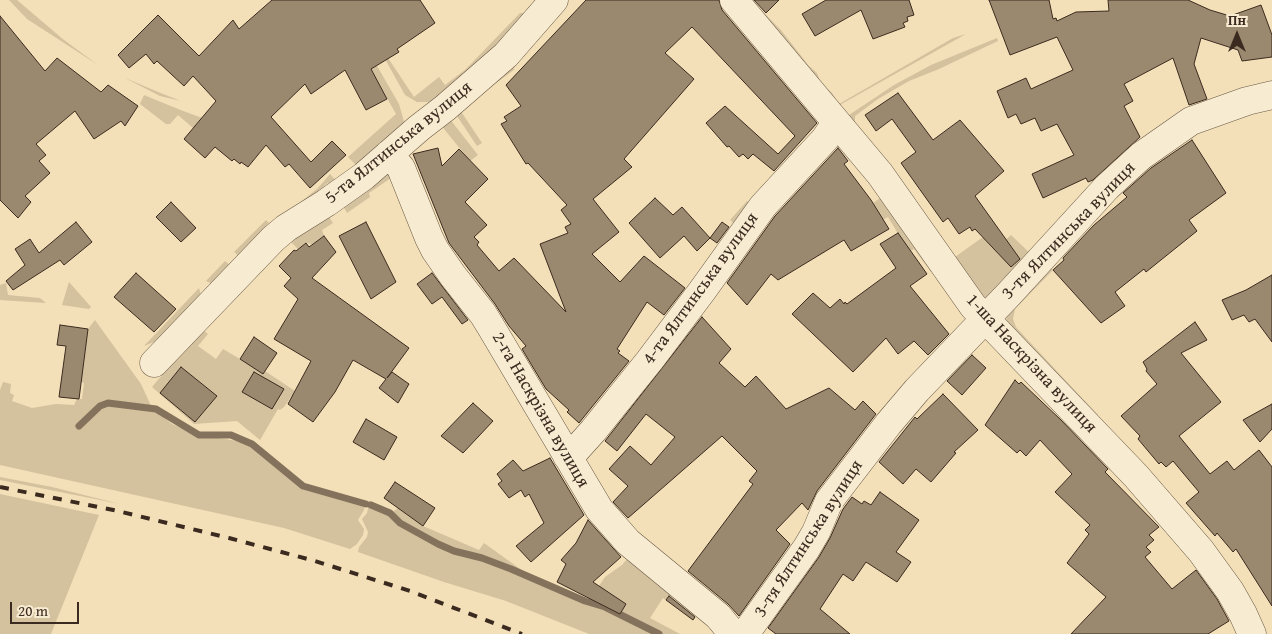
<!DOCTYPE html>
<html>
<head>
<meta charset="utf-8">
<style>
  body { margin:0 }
  #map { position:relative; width:1272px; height:634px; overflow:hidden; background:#f3e0b8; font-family:"Gentium Book Plus",serif }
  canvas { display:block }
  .north { position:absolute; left:1212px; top:10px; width:50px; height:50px; -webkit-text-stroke:4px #f7ebd1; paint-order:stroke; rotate:0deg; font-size:14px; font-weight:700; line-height:20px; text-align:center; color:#3b2a1f }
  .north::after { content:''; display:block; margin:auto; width:18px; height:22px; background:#3b2a1f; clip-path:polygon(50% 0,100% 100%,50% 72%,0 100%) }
  .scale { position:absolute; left:10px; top:602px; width:69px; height:22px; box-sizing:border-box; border:2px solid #3b2a1f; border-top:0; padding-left:6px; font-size:15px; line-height:18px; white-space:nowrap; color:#3b2a1f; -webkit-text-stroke:4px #f7ebd1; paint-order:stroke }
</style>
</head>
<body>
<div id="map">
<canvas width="1272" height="634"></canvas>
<div class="north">Пн</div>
<div class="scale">20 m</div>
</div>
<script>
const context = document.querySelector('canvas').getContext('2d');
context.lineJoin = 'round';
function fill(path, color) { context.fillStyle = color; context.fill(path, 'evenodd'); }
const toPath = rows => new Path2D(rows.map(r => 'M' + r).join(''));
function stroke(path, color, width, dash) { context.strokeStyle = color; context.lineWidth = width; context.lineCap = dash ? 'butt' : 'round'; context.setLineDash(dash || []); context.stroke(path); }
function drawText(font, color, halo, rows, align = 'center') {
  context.font = font + ' "Gentium Book Plus",serif'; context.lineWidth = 4; context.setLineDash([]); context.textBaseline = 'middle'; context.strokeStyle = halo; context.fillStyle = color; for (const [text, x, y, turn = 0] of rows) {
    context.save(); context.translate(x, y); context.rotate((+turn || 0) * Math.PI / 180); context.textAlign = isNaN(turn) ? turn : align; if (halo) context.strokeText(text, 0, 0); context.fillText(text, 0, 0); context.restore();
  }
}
const green = toPath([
  [9,0,17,0,64,40,98,65,27,19],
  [751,0,781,30,809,66,817,73,821,83,832,93,839,104,953,38,966,34,838,106],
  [520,13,528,13,482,61,431,102,417,102,405,95,380,50,382,49,414,97,439,77,445,85,466,69],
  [358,33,399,104,405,125,359,168,348,157,396,114,352,36],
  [997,38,998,41,939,69,909,81,878,99,855,116,855,123,846,117,894,85,931,65],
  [507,67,515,69,460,110,482,143,477,146,455,113],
  [125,78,163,94,181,101,160,96],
  [144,95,178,109,202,118,193,128,178,115,170,124,166,124,140,104],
  [449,118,478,155,470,161,440,124],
  [390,171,391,178,369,193,370,197,347,213,342,204],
  [330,174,337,182,335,184,328,183,324,186,329,192,307,204,302,201,318,188],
  [886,194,937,267,931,272,914,249,909,252,888,217,883,220,873,203],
  [747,201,756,207,737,226,730,220],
  [327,214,333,223,322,230,324,236,312,244,306,243,298,249,291,242,286,241],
  [266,220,269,223,261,231,259,237,240,257,234,252],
  [1011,235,1034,257,987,304,961,280,967,273,955,257,983,237,995,249],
  [225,261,232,267,215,285,206,281],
  [1047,263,1053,270,1015,309,1013,319,1016,327,1025,337,1098,415,1091,418,1006,324,1007,311],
  [69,282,91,307,89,309,62,305],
  [6,283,8,295,40,298,46,303,0,300,0,285],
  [199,288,202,299,185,317,154,342,144,346],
  [95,320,141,384,152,408,172,424,196,435,253,443,304,484,365,504,364,510,358,520,364,529,363,535,357,544,350,549,284,528,0,465,0,390,3,382,11,384,10,393,14,395,12,401,32,408,56,404,74,405,77,399,82,399,84,383,81,382,88,329],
  [203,330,208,334,198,346,216,359,223,349,245,362,247,359,295,391,284,407,280,410,278,409,260,440,237,421,194,424,152,387,177,357],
  [0,477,52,487,120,504,0,480],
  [0,494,99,515,51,634,0,634],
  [369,504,377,506,391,513,398,508,423,526,479,550,484,543,523,571,589,601,605,577,622,565,632,553,674,589,666,600,663,598,650,618,680,634,589,634,506,601,444,582,358,552,359,547,367,537,368,532,362,519,367,513]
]);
const stream = toPath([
  [79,426,100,406,108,403,156,409,199,435,231,435,252,444,303,486,366,504],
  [371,505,390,513,400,523,438,544,454,551,482,558,511,569,585,601,605,607,659,634]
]);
const building = toPath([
  [272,0,420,0,435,23,397,49,399,52,371,69,387,99,366,110,345,70,311,94,305,84,271,117,311,162,332,141,346,155,310,188,289,164,285,167,266,145,248,167,241,162,240,164,234,159,232,161,215,147,205,158,184,139,216,101,193,76,184,86,157,61,154,64,146,54,129,68,118,55,158,15,199,56,233,20,239,29,272,0],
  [586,0,719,0,722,10,817,123,774,171,753,154,748,159,743,154,739,157,729,146,727,147,706,123,725,106,778,154,795,136,692,27,665,53,694,79,624,159,632,167,593,199,619,232,592,254,620,282,644,256,685,288,664,315,647,302,617,349,620,351,618,353,629,361,579,423,567,412,569,410,546,389,522,349,526,346,509,326,495,304,449,243,413,154,438,148,442,166,459,149,488,179,465,202,487,225,474,237,479,242,477,245,499,271,514,258,566,312,540,244,568,233,565,227,571,224,561,210,567,205,528,163,526,164,501,124,507,121,504,117,521,106,506,85,586,0],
  [754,0,779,0,766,13,754,0],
  [826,0,909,0,914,15,907,17,908,21,903,23,905,27,873,39,861,10,815,36,802,14,826,0],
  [989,0,1049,0,1053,19,1056,18,1057,21,1076,12,1109,11,1108,0,1188,0,1210,10,1230,16,1261,5,1272,35,1272,57,1242,61,1238,50,1201,38,1194,64,1207,99,1189,105,1173,58,1124,84,1133,101,1124,106,1140,137,1093,180,1088,182,1086,178,1043,198,1032,174,1074,155,1057,124,1041,131,1035,118,1021,124,1016,114,1008,118,997,91,1026,78,1031,89,1073,70,1057,37,1010,55,989,0],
  [0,16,45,71,57,58,101,92,108,85,138,106,125,126,121,121,94,139,75,111,36,144,46,155,39,161,50,173,25,196,31,202,18,218,0,200,0,16],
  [898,93,933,140,960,120,1004,171,975,196,1020,259,1011,267,975,229,972,231,970,227,959,234,948,218,943,222,901,163,916,152,892,119,876,131,865,115,898,93],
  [1192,140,1226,193,1189,220,1197,231,1146,272,1144,269,1115,292,1125,306,1101,323,1053,270,1064,260,1063,258,1094,225,1127,197,1123,193,1151,168,1192,140],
  [838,148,848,161,844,164,871,200,889,229,851,251,844,240,778,280,771,274,747,305,727,283,775,216,838,148],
  [655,198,673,215,682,207,710,238,722,222,729,227,717,243,710,238,697,251,684,236,660,258,629,223,655,198],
  [171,202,196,228,181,242,156,217,171,202],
  [76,222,92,242,64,265,60,260,13,290,6,281,25,265,15,249,30,239,39,253,76,222],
  [366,222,396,282,371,299,339,236,366,222],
  [898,233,927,274,910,286,949,334,928,355,914,341,898,354,886,338,853,372,792,314,813,293,830,308,840,299,844,304,845,302,847,304,896,268,880,244,898,233],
  [324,236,336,252,312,278,409,348,387,378,392,372,409,384,398,403,379,388,386,379,353,360,335,392,313,422,288,404,311,361,274,339,298,299,284,286,291,278,279,266,294,250,296,251,306,243,309,247,324,236],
  [136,273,176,309,154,332,114,297,136,273],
  [432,273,468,320,462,324,442,297,432,304,417,284,432,273],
  [1272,275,1272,342,1255,319,1249,322,1244,315,1232,320,1222,300,1246,290,1272,275],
  [702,317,731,349,719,363,745,387,756,376,786,409,829,388,855,410,863,401,876,414,817,491,808,510,802,503,776,530,790,544,739,616,728,604,688,571,753,484,749,481,757,471,722,436,628,518,613,502,628,486,609,469,630,446,651,465,675,437,646,414,617,451,605,441,702,317],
  [1195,322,1207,340,1181,353,1221,402,1179,436,1210,474,1227,461,1234,470,1259,450,1272,467,1272,606,1236,549,1233,552,1217,533,1215,536,1186,503,1199,492,1173,461,1166,467,1161,462,1159,464,1138,439,1140,436,1121,416,1157,384,1146,371,1147,369,1143,362,1195,322],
  [60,325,88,329,79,399,59,397,66,346,57,345,60,325],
  [254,337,277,353,263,374,240,359,254,337],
  [972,355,986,368,962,395,947,381,972,355],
  [181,367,217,396,195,422,160,393,181,367],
  [254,372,284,389,272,409,242,392,254,372],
  [1015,380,1019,384,1021,382,1061,420,1108,469,1105,472,1159,527,1149,535,1154,540,1146,547,1151,552,1145,557,1172,589,1196,570,1217,599,1229,621,1208,634,1071,634,1106,597,1067,563,1089,534,1085,530,1090,525,1055,492,1072,474,1040,440,1026,456,1020,450,1017,453,985,425,1015,380],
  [943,394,978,430,954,452,956,453,931,482,916,469,903,484,879,462,915,417,917,419,943,394],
  [473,403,493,421,463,453,441,436,473,403],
  [1272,404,1272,429,1260,442,1243,420,1272,404],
  [366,419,397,437,384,460,353,442,366,419],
  [550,458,584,515,531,562,516,546,544,523,529,494,525,497,521,490,509,498,498,484,502,481,497,474,513,460,523,471,550,458],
  [395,482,435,508,423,526,384,498,395,482],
  [880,492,919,520,896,552,911,562,897,582,866,562,853,581,843,574,820,609,850,634,776,634,768,628,819,557,830,538,843,509,852,497,862,504,864,501,871,505,880,492],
  [588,520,621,557,593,582,626,604,620,614,557,582,566,564,561,560,576,543,588,520],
  [669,596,695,617,693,620,666,600,669,596]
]);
const minor = toPath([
  [734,0,880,174,973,306,1136,476,1201,551,1230,591,1243,614,1252,634],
  [389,154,401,168,429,238,435,250,453,276,483,314,491,327,599,509,628,542,718,616,733,634],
  [154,363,273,239,286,228,326,203,364,176,419,128,445,108,506,55,554,0],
  [567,456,575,451,593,431,650,360,702,291,763,206,825,139,836,123],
  [745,634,806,549,816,532,829,501,889,423,917,390,1009,294,1107,187,1141,156,1191,121,1247,101,1272,95]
]);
const rail = toPath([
  [0,487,118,511,229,538,315,561,410,591,522,634]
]);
const streetNames = [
  ["5-та Ялтинська вулиця",399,143,-39],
  ["3-тя Ялтинська вулиця",1069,231,-46],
  ["4-та Ялтинська вулиця",701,289,-54],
  ["1-ша Наскрізна вулиця",1031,364,47],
  ["2-га Наскрізна вулиця",540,410,60],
  ["3-тя Ялтинська вулиця",809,539,-57]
];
fill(green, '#d4c19e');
stroke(stream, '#84725c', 7);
fill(building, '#9b896f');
stroke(building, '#3b2a1f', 1);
stroke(minor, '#695845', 29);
stroke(minor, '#f7ebd1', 28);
stroke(rail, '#3b2a1f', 4, [9, 9]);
drawText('18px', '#3b2a1f', '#f7ebd1', streetNames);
</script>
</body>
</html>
